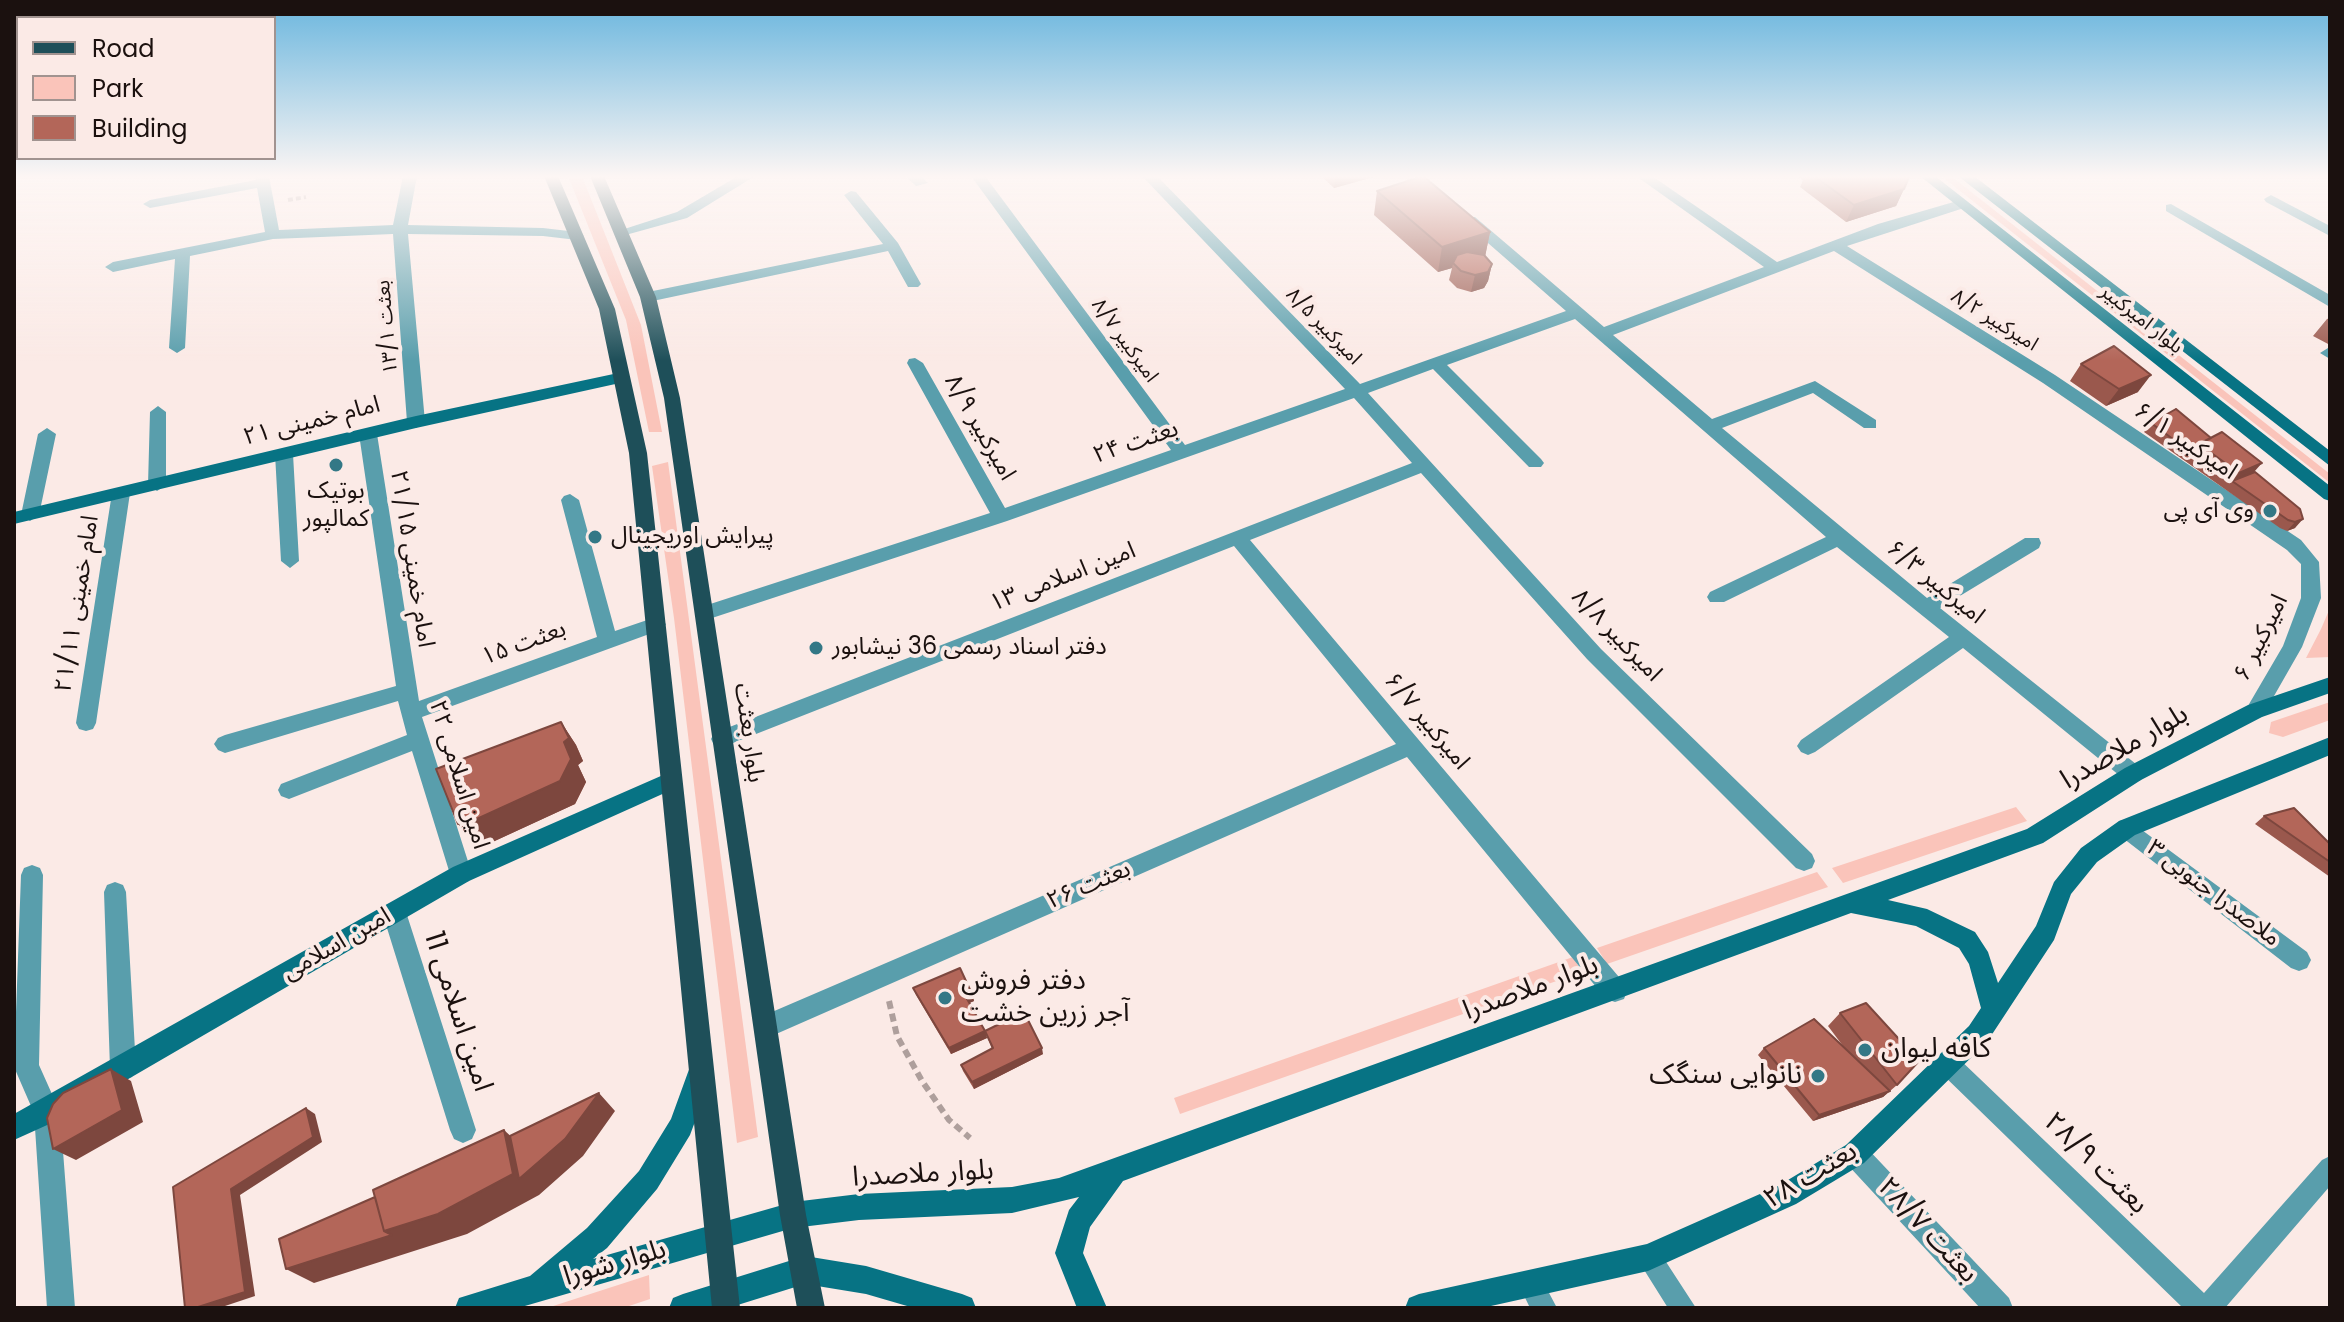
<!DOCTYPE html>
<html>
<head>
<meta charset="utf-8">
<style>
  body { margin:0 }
  #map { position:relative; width:2344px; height:1322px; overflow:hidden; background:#fbeae6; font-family:Poppins,sans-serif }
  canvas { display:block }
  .frame { position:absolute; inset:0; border:16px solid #1b110f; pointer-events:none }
  .legend { position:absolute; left:16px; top:16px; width:260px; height:144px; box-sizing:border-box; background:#fbeae6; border:2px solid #a19390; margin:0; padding:10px 14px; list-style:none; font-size:24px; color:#1b110f }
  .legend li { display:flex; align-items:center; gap:16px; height:40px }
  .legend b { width:40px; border:2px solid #a19390 }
</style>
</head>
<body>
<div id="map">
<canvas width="2344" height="1322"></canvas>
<div class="frame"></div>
<ul class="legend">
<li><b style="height:10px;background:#1e4f59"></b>Road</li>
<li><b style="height:22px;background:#fac4ba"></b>Park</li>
<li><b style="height:22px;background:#b36659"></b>Building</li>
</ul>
</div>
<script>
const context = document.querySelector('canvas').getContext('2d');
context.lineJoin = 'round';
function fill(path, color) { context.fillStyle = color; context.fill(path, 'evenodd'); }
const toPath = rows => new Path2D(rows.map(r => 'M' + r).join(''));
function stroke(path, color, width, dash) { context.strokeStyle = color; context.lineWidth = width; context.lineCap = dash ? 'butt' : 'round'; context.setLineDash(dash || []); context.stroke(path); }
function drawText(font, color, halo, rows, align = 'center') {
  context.font = font + ' Poppins,"Noto Sans Arabic",sans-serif'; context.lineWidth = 8; context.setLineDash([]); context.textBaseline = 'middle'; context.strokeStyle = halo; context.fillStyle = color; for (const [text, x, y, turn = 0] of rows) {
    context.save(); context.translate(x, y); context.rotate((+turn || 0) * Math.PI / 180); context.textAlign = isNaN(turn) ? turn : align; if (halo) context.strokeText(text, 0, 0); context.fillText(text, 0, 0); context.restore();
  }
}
const green = toPath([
  [568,176,582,176,641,325,662,432,649,432,626,320],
  [1941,176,1951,176,2330,474,2330,483],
  [668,462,758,1137,737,1143,674,618,652,466],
  [2330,608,2330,657,2306,658,2321,629],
  [2330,702,2330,720,2283,737,2269,733,2271,722],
  [2016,807,2027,821,1843,883,1832,868],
  [1817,872,1828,887,1607,964,1597,948],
  [1573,957,1582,972,1180,1114,1174,1098],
  [649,1275,650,1299,623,1308,547,1308]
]);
const pathFar1 = toPath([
  [288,200,306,197]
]);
const path = toPath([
  [889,1001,897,1036,922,1081,949,1120,970,1138]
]);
const lane = toPath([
  [1948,1053,1956,1056,2204,1293,2322,1160,2330,1156,2330,1186,2225,1308,2183,1308,1940,1072,1937,1064,1940,1056,1948,1053],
  [1648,1245,1657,1248,1696,1308,1668,1308,1636,1257,1639,1248,1648,1245],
  [1530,1271,1539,1274,1557,1308,1530,1308,1518,1283,1521,1274,1530,1271]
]);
const street = toPath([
  [255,176,269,176,279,230,393,225,403,176,417,176,408,225,543,228,577,232,584,236,577,240,543,236,408,234,425,422,416,428,407,422,393,234,273,239,190,256,185,348,177,353,169,348,175,259,113,272,105,267,113,262,265,232,257,188,150,208,143,204,150,200,256,180,255,176],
  [738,176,755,176,687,218,622,236,615,232,677,212,738,176],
  [905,176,921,176,928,183,916,186,905,176],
  [971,176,985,176,1185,445,1345,389,1142,176,1157,176,1360,384,1566,311,1465,223,1465,217,1475,217,1604,327,1764,267,1636,176,1652,176,1777,262,1878,224,1957,201,1967,201,1967,207,1847,246,2055,375,2301,540,2319,562,2321,598,2302,647,2262,717,2248,717,2245,711,2283,646,2301,598,2301,564,2287,550,2043,383,1834,251,1613,335,1712,419,1815,381,1876,420,1876,428,1864,428,1813,393,1722,428,1927,598,2025,538,2039,538,2041,543,2039,548,1940,608,2141,768,2144,774,2141,780,2133,783,2125,780,1963,648,1815,752,1808,755,1801,752,1797,746,1801,740,1949,637,1837,547,1724,602,1710,602,1707,597,1710,592,1826,537,1575,319,1447,365,1541,459,1544,463,1541,467,1529,467,1433,369,1368,393,1601,649,1812,854,1815,861,1812,868,1804,871,1796,868,1587,659,1421,473,1250,540,1624,983,1627,991,1624,999,1615,1002,1606,999,1407,757,767,1038,758,1034,755,1026,758,1018,1396,744,1234,546,728,745,721,748,714,745,711,739,714,733,1412,463,1354,398,1007,521,712,618,698,618,695,613,698,608,990,513,907,363,909,359,915,358,923,363,1005,508,1171,450,971,176],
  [851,191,856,192,898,243,921,284,918,287,908,287,888,251,648,302,640,297,648,292,883,244,844,195,851,191],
  [2271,195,2330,226,2330,236,2266,202,2264,199,2271,195],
  [2171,204,2330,295,2330,307,2166,211,2166,205,2171,204],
  [2328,348,2330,348,2330,359,2320,353,2328,348],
  [158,406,166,412,166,485,157,491,148,485,150,412,158,406],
  [47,428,56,434,39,515,30,521,21,515,38,434,47,428],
  [368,428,377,434,419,701,597,637,561,500,564,496,570,494,579,500,615,631,656,617,666,624,663,629,422,717,472,874,469,881,461,884,453,881,450,874,412,751,289,799,281,796,278,790,281,784,407,735,398,701,225,753,218,750,214,744,218,738,225,735,396,686,359,434,368,428],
  [284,448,293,454,299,561,290,568,281,561,275,454,284,448],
  [121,487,130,493,96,723,93,729,86,731,79,729,76,723,112,493,121,487],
  [2127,819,2307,952,2311,960,2307,968,2299,971,2291,968,2119,835,2116,828,2119,821,2127,819],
  [32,865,40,868,43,875,39,1065,60,1112,75,1308,47,1308,34,1113,14,1067,21,875,24,868,32,865],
  [115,882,123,885,126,892,136,1068,132,1077,123,1080,114,1077,110,1068,104,892,107,885,115,882],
  [394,902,402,905,406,912,476,1130,472,1139,463,1143,454,1139,450,1130,382,912,386,905,394,902],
  [1855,1141,1864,1145,2009,1298,2013,1308,1980,1308,1846,1163,1842,1154,1846,1145,1855,1141]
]);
const secondary = toPath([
  [1920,176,1935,176,2330,486,2330,501,2324,499,1920,176],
  [1958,176,1974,176,2330,451,2330,466,1958,176],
  [623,372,629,373,629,381,416,428,14,524,14,512,416,416,623,372],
  [2330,677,2330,693,2262,717,2141,780,2043,843,1888,900,1927,909,1975,932,1988,952,1998,983,2036,926,2054,882,2081,848,2119,821,2330,737,2330,755,2135,835,2097,862,2071,894,2054,940,1987,1042,1864,1163,1796,1204,1648,1271,1482,1308,1405,1308,1409,1298,1419,1294,1647,1244,1778,1186,1846,1145,1969,1026,1981,1008,1969,964,1959,948,1916,926,1851,913,1123,1181,1090,1227,1083,1253,1107,1308,1077,1308,1055,1253,1069,1210,1079,1197,1012,1213,859,1220,793,1228,518,1308,455,1308,459,1298,530,1276,587,1228,639,1171,671,1119,691,1064,700,1061,709,1064,713,1073,690,1135,657,1189,607,1248,593,1259,793,1202,859,1194,1012,1187,1059,1178,2027,829,2125,768,2248,705,2330,677],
  [670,772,678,775,681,781,678,787,469,881,56,1121,14,1140,14,1114,453,867,670,772],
  [805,1256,866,1266,962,1294,972,1298,976,1308,914,1308,866,1294,805,1284,728,1308,669,1308,673,1298,683,1294,805,1256]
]);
const primary = toPath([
  [544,176,558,176,615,309,647,453,740,1308,712,1308,629,453,599,309,544,176],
  [590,176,604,176,656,297,680,398,806,1215,825,1308,797,1308,780,1215,664,398,640,297,590,176]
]);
const wall = toPath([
  [1321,176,1377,176,1334,188],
  [1797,176,1907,176,1904,189,1896,206,1846,222,1800,187,1803,180],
  [1377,191,1490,232,1485,256,1492,264,1488,281,1484,288,1471,292,1457,288,1449,280,1452,268,1438,272,1374,215],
  [2330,318,2330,345,2313,336,2327,319],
  [2081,364,2138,392,2106,406,2070,381],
  [2151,423,2211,438,2300,509,2295,528,2287,531,2280,528,2185,461,2144,432],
  [561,722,576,745,583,761,578,765,586,782,575,804,486,845,476,846,458,824],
  [2264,816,2330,844,2330,877,2255,824],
  [913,988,972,994,974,1001,969,1003,985,1031,987,1038,951,1054,916,995],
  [1840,1013,1897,1085,1883,1097,1813,1121,1758,1055,1764,1048,1846,1050,1828,1026],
  [985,1031,1043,1054,974,1089,963,1071,961,1065,992,1049]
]);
const shadedWall = toPath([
  [1336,176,1377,176,1334,188],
  [1904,189,1896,206,1846,222,1854,205],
  [1490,232,1485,257,1453,263,1452,268,1438,272,1442,247],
  [1492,264,1488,281,1484,288,1471,292,1475,275],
  [2151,375,2138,392,2106,406,2119,389],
  [2262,463,2247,480,2232,481,2239,473],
  [2303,519,2295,528,2287,531,2295,522],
  [561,722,576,745,583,761,578,765,586,782,575,804,486,845,468,823,564,742],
  [972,994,974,1001,967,1004,966,997],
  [985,1031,987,1038,951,1054,949,1048],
  [1042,1048,1043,1054,974,1089,972,1082],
  [111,1069,131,1081,143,1122,76,1160,53,1149],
  [1890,1091,1883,1097,1813,1121,1819,1115],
  [599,1093,615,1111,583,1156,539,1195,467,1234,314,1283,286,1269,384,1231,504,1130,529,1153],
  [306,1108,315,1114,322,1142,240,1195,255,1296,219,1308,195,1308,231,1189]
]);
const building = toPath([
  [1423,176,1490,232,1442,247,1377,191,1423,176],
  [1814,176,1907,176,1909,177,1904,189,1854,205,1814,176],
  [1467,252,1484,255,1492,264,1488,272,1475,275,1461,271,1453,263,1457,255,1467,252],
  [2114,346,2151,375,2119,389,2081,364,2114,346],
  [2176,409,2211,438,2199,444,2192,453,2151,423,2176,409],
  [2222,432,2262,463,2239,473,2199,444,2222,432],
  [2255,472,2300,509,2303,519,2295,522,2288,520,2232,481,2255,472],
  [561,722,569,738,564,742,571,759,560,781,468,823,458,824,436,769,561,722],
  [2294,808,2330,844,2330,862,2264,816,2294,808],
  [960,968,972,994,966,997,985,1031,949,1048,913,988,960,968],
  [1866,1003,1919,1061,1897,1085,1840,1013,1866,1003],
  [1024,1012,1042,1048,972,1082,961,1065,993,1048,985,1031,1024,1012],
  [1814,1019,1890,1091,1819,1115,1764,1048,1814,1019],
  [111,1069,122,1110,53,1149,47,1118,53,1104,63,1093,111,1069],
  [599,1093,565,1139,519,1179,510,1136,599,1093],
  [306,1108,313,1137,231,1189,245,1292,195,1308,185,1308,173,1187,306,1108],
  [504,1130,513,1174,438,1214,384,1231,373,1190,504,1130],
  [375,1197,384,1231,392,1235,286,1269,279,1239,375,1197]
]);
const markers = [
  [336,465,8,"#337886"],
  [2270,511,8,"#337886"],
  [595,537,8,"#337886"],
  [816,648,8,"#337886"],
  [945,998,8,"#337886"],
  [1865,1050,8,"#337886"],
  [1818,1076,8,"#337886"]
];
const farStreetnames = [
  ["بلوار امیرکبیر",2141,320,38],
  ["امیرکبیر ۸/۲",1994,321,32],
  ["بعثت ۱۳/۱",388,327,-95],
  ["امیرکبیر ۸/۵",1323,327,46],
  ["امیرکبیر ۸/۷",1124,341,54]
];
const streetNames = [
  ["امام خمینی ۲۱",312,422,-14],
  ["امیرکبیر ۸/۹",979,428,60],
  ["امیرکبیر ۶/۱",2185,442,34],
  ["بعثت ۲۴",1136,443,-19],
  ["امام خمینی ۲۱/۱۵",411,559,81],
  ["امین اسلامی ۱۳",1063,578,-21],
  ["امیرکبیر ۶/۳",1935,583,39],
  ["امام خمینی ۲۱/۱۱",78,604,-81],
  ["امیرکبیر ۸/۸",1616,636,46],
  ["امیرکبیر ۶",2262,638,-64],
  ["بعثت ۱۵",524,644,-20],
  ["امیرکبیر ۶/۷",1426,722,50],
  ["بلوار بعثت",748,733,82],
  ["امین اسلامی ۲۲",458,775,73],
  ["بعثت ۲۶",1089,886,-23],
  ["ملاصدرا جنوبی ۳",2213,894,37],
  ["امین اسلامی",337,945,-30]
];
const poiNames = [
  ["بوتیک",336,492,"center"],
  ["کمالپور",336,520,"center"],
  ["وی آی پی",2254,511,"right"],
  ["پیرایش اوریجینال",611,537],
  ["دفتر اسناد رسمی 36 نیشابور",832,648]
];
const nearStreetnames = [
  ["بلوار ملاصدرا",2125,748,-30],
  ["بلوار ملاصدرا",1531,989,-20],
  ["امین اسلامی 11",457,1012,72],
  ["بعثت ۲۸/۹",2095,1164,44],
  ["بلوار ملاصدرا",923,1175,-3],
  ["بعثت ۲۸",1811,1176,-31],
  ["بعثت ۲۸/۷",1927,1231,47],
  ["بلوار شورا",615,1264,-16]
];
const nearPoinames = [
  ["دفتر فروش",961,982],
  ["آجر زرین خشت",961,1014],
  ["کافه لیوان",1881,1050],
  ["نانوایی سنگک",1802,1076,"right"]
];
fill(green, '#fac4ba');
stroke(pathFar1, '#ae9f9c', 4, [5, 3]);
stroke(path, '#ae9f9c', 6, [8, 5]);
fill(lane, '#599eac');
fill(street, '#599eac');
fill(secondary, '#077384');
fill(primary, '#1e4f59');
fill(wall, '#9a584d');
fill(shadedWall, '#7d473e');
fill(building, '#b36659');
stroke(building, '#7d473e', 2);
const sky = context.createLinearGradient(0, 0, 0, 361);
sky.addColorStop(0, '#6ab6de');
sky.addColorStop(0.49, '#fdf6f4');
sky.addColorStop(1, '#fdf6f400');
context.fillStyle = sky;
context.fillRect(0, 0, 2344, 361);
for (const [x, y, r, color] of markers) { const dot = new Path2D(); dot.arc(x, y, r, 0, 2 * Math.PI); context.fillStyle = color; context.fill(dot); stroke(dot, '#fbeae6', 3); }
drawText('20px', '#1b110f', '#fbeae6', farStreetnames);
drawText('24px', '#1b110f', '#fbeae6', streetNames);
drawText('24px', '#1b110f', '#fbeae6', poiNames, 'left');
drawText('28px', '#1b110f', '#fbeae6', nearStreetnames);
drawText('28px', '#1b110f', '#fbeae6', nearPoinames, 'left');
</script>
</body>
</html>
